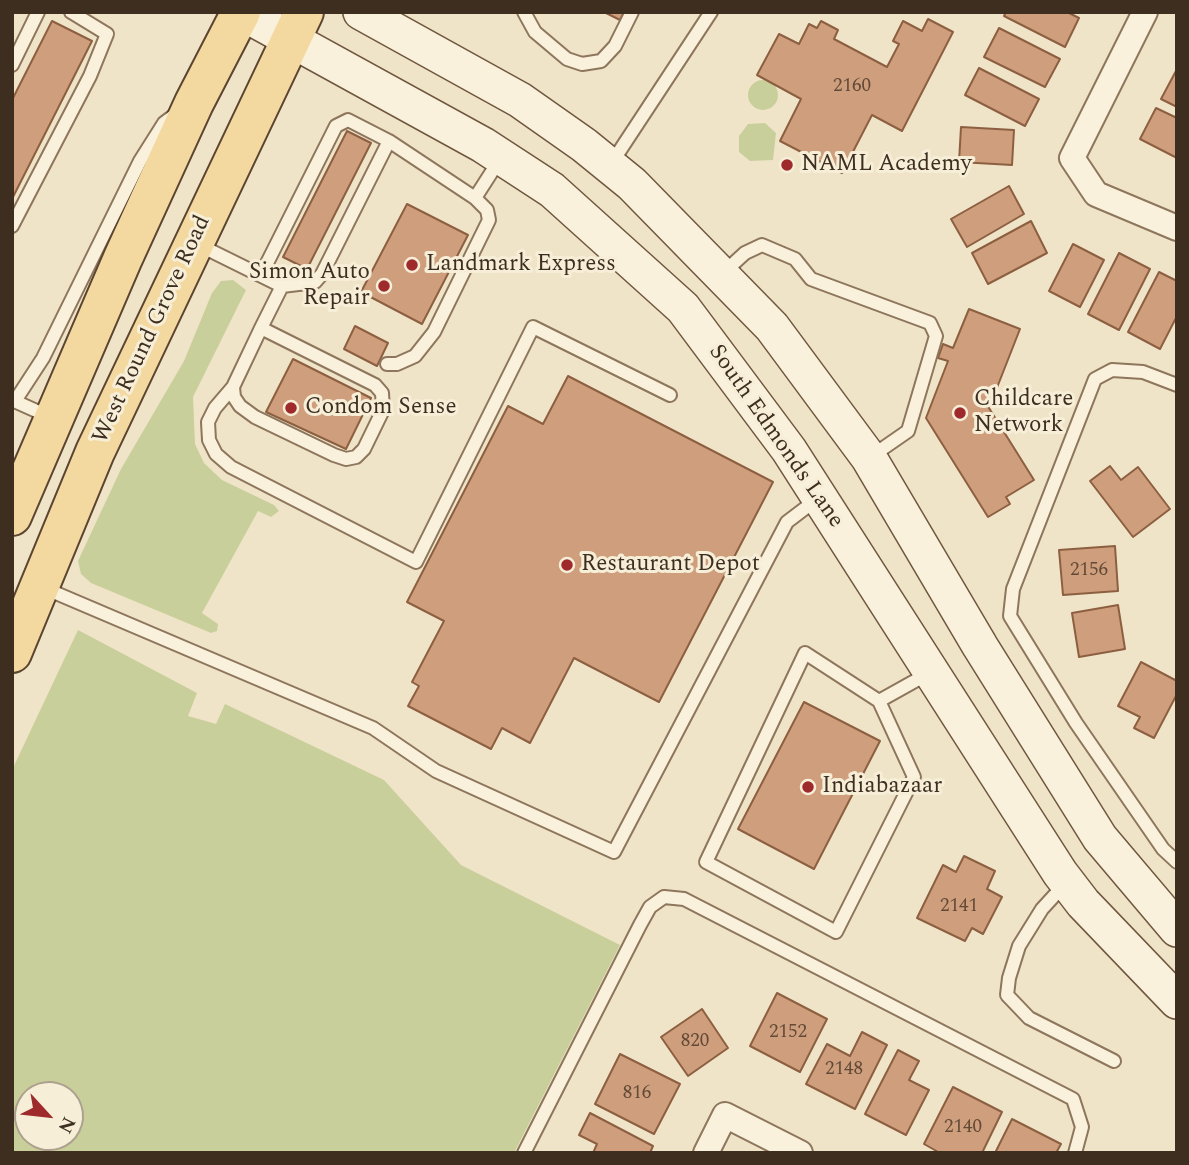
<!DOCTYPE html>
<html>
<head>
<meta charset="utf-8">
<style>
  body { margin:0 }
  #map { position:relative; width:1189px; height:1165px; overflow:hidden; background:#f0e4c8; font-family:Spectral,serif }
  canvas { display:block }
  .frame { position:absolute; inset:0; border:14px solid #3d2e20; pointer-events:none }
  .north { position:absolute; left:14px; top:1081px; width:70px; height:70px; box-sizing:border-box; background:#f7eed8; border:2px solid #ada18e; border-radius:50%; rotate:117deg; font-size:19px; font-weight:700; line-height:28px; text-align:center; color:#3d2e20 }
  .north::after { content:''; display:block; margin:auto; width:24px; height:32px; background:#9e2a2b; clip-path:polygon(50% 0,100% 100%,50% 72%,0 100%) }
</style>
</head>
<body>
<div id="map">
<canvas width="1189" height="1165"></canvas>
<div class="frame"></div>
<div class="north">N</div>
</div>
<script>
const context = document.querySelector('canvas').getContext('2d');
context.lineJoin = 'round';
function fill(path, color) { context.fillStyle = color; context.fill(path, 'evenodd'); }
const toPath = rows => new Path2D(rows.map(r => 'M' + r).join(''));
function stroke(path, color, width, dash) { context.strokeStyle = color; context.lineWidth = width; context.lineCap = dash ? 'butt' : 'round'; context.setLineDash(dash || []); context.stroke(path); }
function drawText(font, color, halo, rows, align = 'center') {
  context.font = font + ' Spectral,serif'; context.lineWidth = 6; context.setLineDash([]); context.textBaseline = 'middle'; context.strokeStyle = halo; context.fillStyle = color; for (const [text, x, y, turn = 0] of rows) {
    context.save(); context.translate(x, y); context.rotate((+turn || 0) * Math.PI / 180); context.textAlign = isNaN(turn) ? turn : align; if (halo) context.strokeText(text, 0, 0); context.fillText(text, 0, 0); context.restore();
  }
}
const green = toPath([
  '748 95a15 15 0 1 1 30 0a15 15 0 1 1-30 0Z',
  [765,123,776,133,773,160,750,161,739,152,739,136,748,124],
  [233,280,246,290,193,397,195,444,204,463,222,480,274,505,279,511,271,517,258,511,202,613,218,624,217,631,211,633,91,583,81,574,78,561,121,469,184,361,212,293,221,281],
  [78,630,197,693,188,716,216,724,225,704,384,780,461,865,620,945,514,1153,12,1153,12,770],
  [28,1095,70,1095,70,1137,28,1137]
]);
const building = toPath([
  [604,12,624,12,620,20,604,12],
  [1006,12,1067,12,1079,18,1065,47,1004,16,1006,12],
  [928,19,953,32,902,131,872,115,842,173,780,141,801,99,757,75,779,34,799,44,809,24,817,28,821,21,838,30,834,39,887,67,899,44,893,41,903,21,922,31,928,19],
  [52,21,92,41,12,199,12,100,52,21],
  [999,28,1060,59,1045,87,984,57,999,28],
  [979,68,1039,99,1025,126,965,95,979,68],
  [1177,69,1177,107,1161,99,1177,69],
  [1156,108,1177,118,1177,158,1140,139,1156,108],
  [961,127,1014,130,1012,165,959,162,961,127],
  [347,131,371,143,307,269,283,257,347,131],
  [1009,186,1024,214,967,247,951,219,1009,186],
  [407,204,468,235,422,324,361,292,407,204],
  [1031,221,1047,253,988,284,972,253,1031,221],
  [1073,244,1104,260,1080,307,1049,291,1073,244],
  [1119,253,1150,269,1119,330,1088,314,1119,253],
  [1159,272,1177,281,1177,316,1160,349,1128,332,1159,272],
  [969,309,1020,329,989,408,1034,480,1006,497,1010,504,988,517,926,418,948,361,938,358,943,344,953,348,969,309],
  [355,326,388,343,377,366,344,349,355,326],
  [293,359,371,398,346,449,266,412,293,359],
  [568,376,773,482,659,702,574,658,530,743,502,728,491,749,408,706,419,686,412,682,444,621,407,602,508,406,543,424,568,376],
  [1110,466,1121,480,1138,467,1170,509,1133,537,1090,481,1110,466],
  [1115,546,1118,591,1063,595,1059,550,1115,546],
  [1118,605,1125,649,1079,657,1072,613,1118,605],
  [1141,662,1177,681,1177,694,1154,738,1134,728,1140,717,1118,706,1141,662],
  [804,702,880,741,814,869,738,829,804,702],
  [964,856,995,871,987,889,1002,897,983,934,972,928,965,941,917,918,943,865,956,872,964,856],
  [777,993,827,1019,800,1072,750,1046,777,993],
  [702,1009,728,1048,688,1076,661,1037,702,1009],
  [862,1032,887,1045,855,1109,806,1084,827,1044,850,1056,862,1032],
  [898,1050,919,1061,909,1080,929,1090,906,1135,865,1114,898,1050],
  [620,1054,680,1084,654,1134,595,1104,620,1054],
  [953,1087,1002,1112,982,1153,940,1153,924,1144,953,1087],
  [590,1113,653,1146,650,1153,593,1153,597,1144,579,1135,590,1113],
  [1012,1119,1061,1144,1056,1153,995,1153,1012,1119]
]);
const lane = toPath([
  [524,12,535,32,567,59,582,64,601,61,615,46,632,12],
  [12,65,38,12],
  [611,164,711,12],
  [12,226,90,76,107,34,71,12],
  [197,244,282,286,261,328,233,387,234,397,240,406,255,417,334,455,346,459,356,457,364,449,383,410,382,393,375,385,261,328],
  [722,274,745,253,762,245,795,259,811,279,930,323,936,336,908,431,869,458],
  [261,275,336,126,348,120,389,141],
  [282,286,315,282,322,274,389,141,475,198,500,159],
  [387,364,397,364,415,356,434,332,489,220,487,210,475,198],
  [1177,385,1143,372,1112,370,1095,379,1013,589,1010,616,1076,723,1163,849,1177,862],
  [233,387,215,408,208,422,209,440,216,454,231,467,416,562,533,327,670,395],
  [12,400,50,417],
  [15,401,43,358,140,161,164,123,176,114],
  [44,588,373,728,436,771,614,852,787,522,816,500],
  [879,701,914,777,836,932,706,862,805,653,879,701,931,672],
  [1064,885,1042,909,1019,946,1009,978,1007,995,1029,1018,1114,1061],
  [524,1153,640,925,650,907,664,897,684,899,1073,1099,1082,1127,1075,1153]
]);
const street = toPath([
  [1145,12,1072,158,1096,194,1177,228],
  [706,1153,725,1115,800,1153]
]);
const secondary = toPath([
  [241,12,483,145,552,190,683,308,789,450,1060,873,1083,903,1177,1001],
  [361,12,520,100,584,145,632,184,772,327,869,458,980,646,1100,838,1177,929]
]);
const primary = toPath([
  [12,516,123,258,194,103,241,12],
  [12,653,95,452,304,12]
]);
const markers = [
  [787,165,7,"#9e2a2b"],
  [412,265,7,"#9e2a2b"],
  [384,286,7,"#9e2a2b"],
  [291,408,7,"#9e2a2b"],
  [960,413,7,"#9e2a2b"],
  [567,565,7,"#9e2a2b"],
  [808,787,7,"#9e2a2b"]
];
const numberNames = [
  ["2160",852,87],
  ["2156",1089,571],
  ["2141",959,907],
  ["2152",788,1033],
  ["820",695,1042],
  ["2148",844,1070],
  ["816",637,1094],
  ["2140",963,1128]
];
const poiNames = [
  ["NAML Academy",801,165],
  ["Landmark Express",426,265],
  ["Simon Auto",370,273,"right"],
  ["Repair",370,299,"right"],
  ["Childcare",974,400],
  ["Network",974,426],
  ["Condom Sense",305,408],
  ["Restaurant Depot",581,565],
  ["Indiabazaar",822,787]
];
const streetNames = [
  ["West Round Grove Road",153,330,-65],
  ["South Edmonds Lane",775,437,55]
];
fill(green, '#c9cf9b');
fill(building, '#cf9f7d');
stroke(building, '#8d5f41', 2);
stroke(lane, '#8d765c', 16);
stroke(street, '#8d765c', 28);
stroke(secondary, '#6f573f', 38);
stroke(primary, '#5b4430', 42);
stroke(lane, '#faf1dc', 12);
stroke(street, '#faf1dc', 24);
stroke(secondary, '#faf1dc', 35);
stroke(primary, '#f3d9a0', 38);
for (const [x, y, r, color] of markers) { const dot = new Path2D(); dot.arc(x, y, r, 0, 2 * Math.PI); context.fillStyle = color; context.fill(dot); stroke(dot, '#f7eed8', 2.5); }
drawText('19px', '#624a37', null, numberNames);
drawText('23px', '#3d2e20', '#f7eed8', poiNames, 'left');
drawText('23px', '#3d2e20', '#f7eed8', streetNames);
</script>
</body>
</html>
